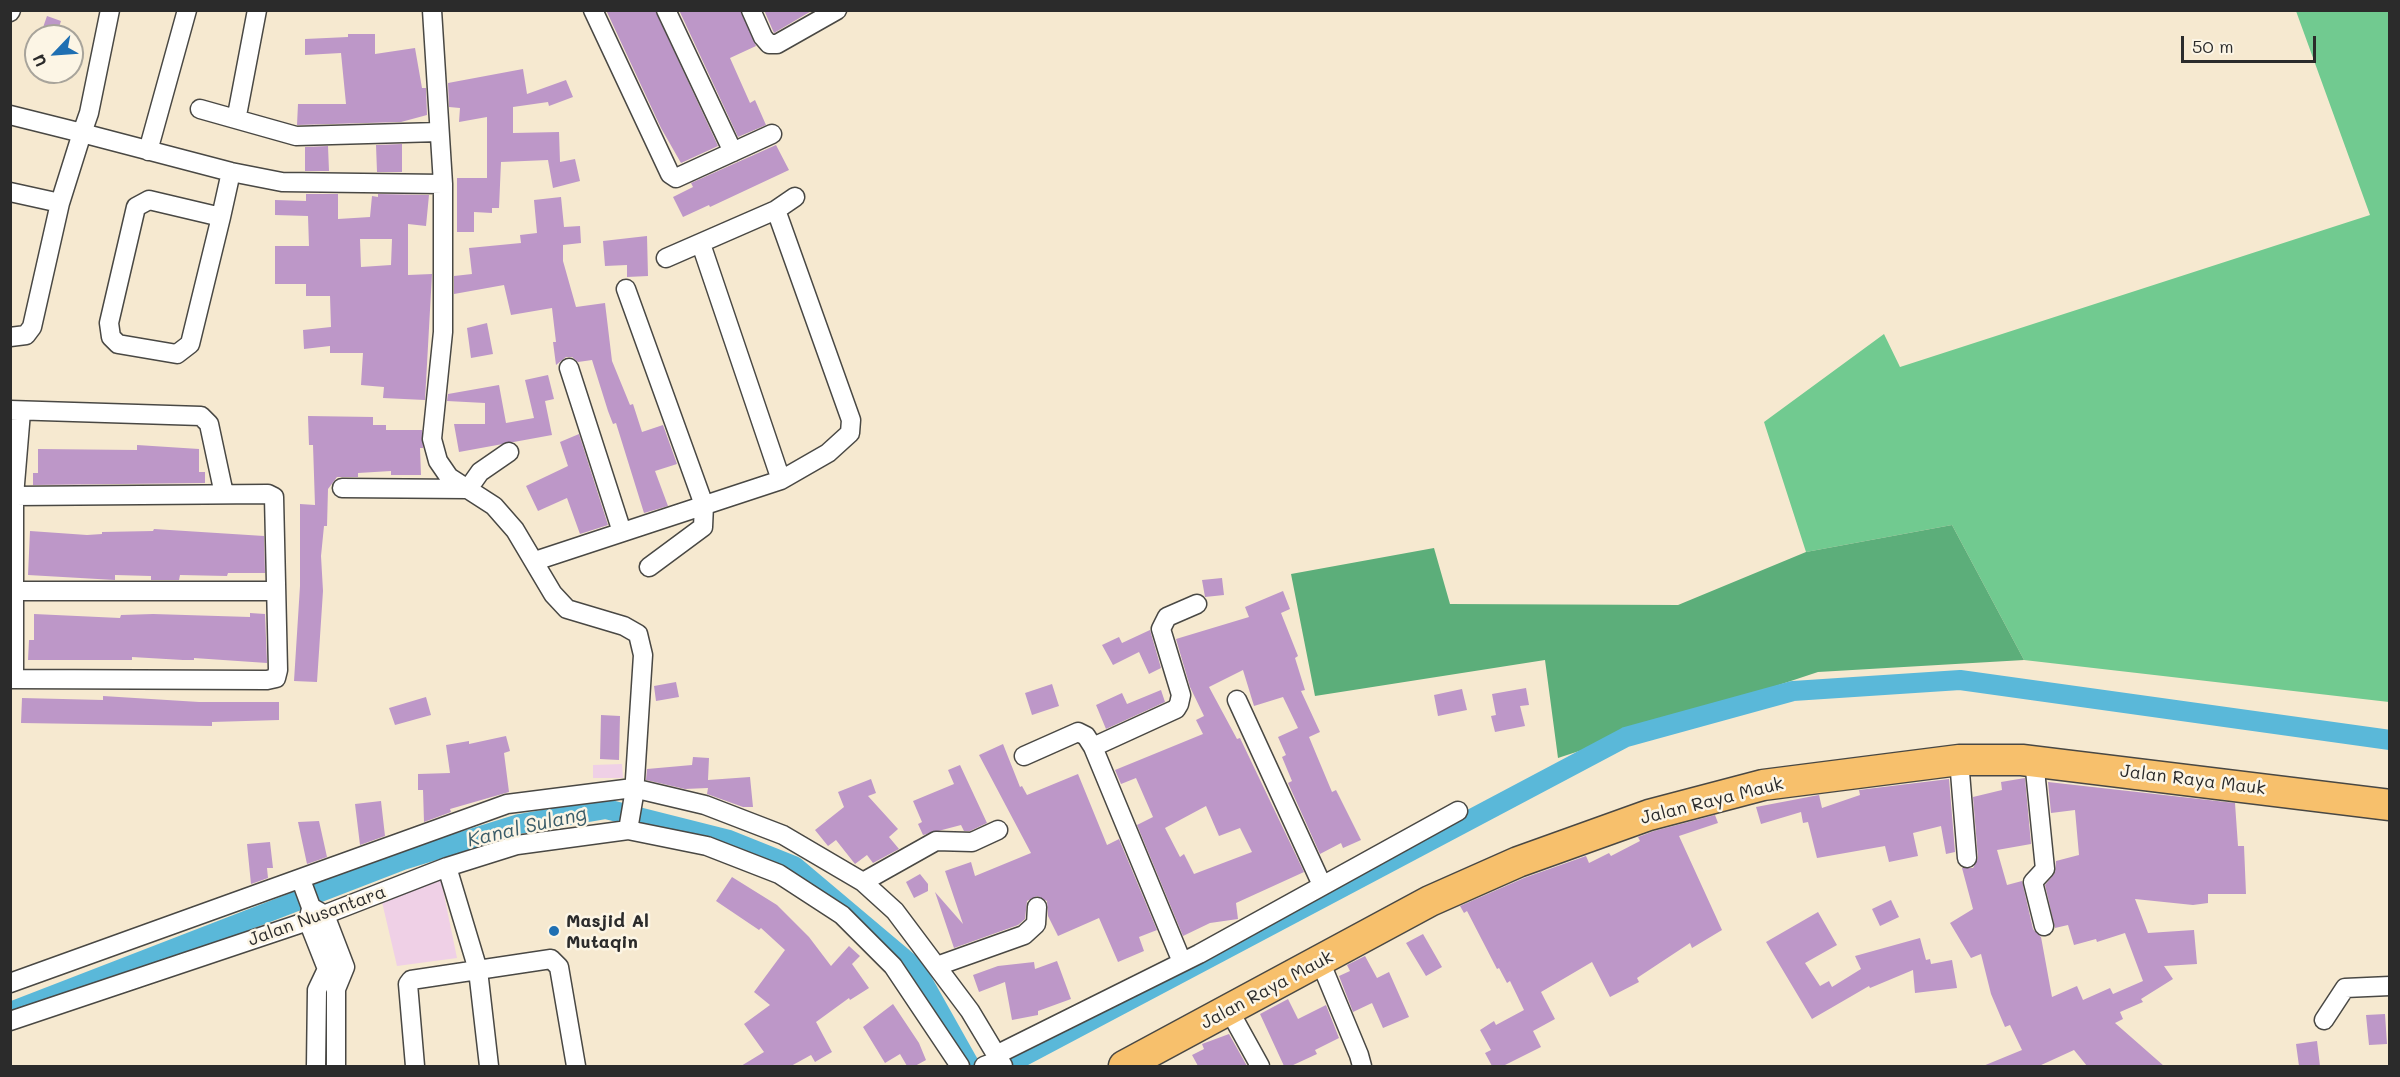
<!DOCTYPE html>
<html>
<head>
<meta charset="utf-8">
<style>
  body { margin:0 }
  #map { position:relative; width:2400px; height:1077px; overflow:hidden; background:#f6e9d0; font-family:Mali,sans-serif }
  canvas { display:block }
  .frame { position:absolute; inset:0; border:12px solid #2b2b2b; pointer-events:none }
  .north { position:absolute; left:24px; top:24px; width:60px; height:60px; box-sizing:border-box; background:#fcf5e5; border:2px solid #a8a49b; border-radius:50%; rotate:245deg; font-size:16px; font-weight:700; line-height:24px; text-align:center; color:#2b2b2b }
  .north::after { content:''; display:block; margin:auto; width:21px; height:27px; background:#1f6fb2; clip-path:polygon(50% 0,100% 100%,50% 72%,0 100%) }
  .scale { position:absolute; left:2181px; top:36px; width:135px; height:27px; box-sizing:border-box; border:3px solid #2b2b2b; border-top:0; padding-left:8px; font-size:18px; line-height:21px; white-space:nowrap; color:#2b2b2b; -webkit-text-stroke:4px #fcf5e5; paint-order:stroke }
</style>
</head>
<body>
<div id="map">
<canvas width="2400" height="1077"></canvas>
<div class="frame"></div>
<div class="north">U</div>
<div class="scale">50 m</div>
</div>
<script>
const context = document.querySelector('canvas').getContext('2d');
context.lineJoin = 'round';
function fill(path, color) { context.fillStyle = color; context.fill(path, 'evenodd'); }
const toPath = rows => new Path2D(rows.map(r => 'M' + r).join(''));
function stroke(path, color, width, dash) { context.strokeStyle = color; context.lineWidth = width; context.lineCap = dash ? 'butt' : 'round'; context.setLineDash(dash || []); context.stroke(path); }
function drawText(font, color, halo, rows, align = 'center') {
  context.font = font + ' Mali,sans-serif'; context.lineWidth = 5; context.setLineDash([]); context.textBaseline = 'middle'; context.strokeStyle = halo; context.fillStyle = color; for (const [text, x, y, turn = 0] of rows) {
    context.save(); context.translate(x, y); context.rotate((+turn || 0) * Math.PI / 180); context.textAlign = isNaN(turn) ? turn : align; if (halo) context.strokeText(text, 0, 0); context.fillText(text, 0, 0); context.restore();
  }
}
const built = toPath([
  [622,764,623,778,593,778,593,765],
  [441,880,457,958,397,966,382,902]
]);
const green = toPath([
  [2296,11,2389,11,2389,702,2024,660,1952,525,1806,552,1764,422,1884,334,1900,367,2370,215]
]);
const forest = toPath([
  [1952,525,2024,660,1818,672,1558,758,1545,660,1315,696,1291,574,1434,548,1450,604,1678,605,1806,552]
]);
const canal = toPath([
  [10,1012,403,860,519,824,606,809,729,840,794,866,915,968,970,1066],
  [1005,1066,1626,737,1793,691,1960,680,2390,740]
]);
const building = toPath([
  [606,10,655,10,718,146,681,163,661,128],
  [679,10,740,10,756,46,730,58,750,103,755,100,766,125,738,137],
  [764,10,813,10,774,33],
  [47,16,61,21,56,36,40,36],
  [348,34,375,34,375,54,415,48,422,88,426,88,427,115,401,122,297,125,298,104,346,104,341,53,305,55,305,39,348,37],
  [523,69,527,94,566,80,573,97,549,106,548,102,513,107,513,133,559,132,560,162,575,159,580,181,553,188,548,160,501,162,499,208,492,208,492,213,474,212,474,232,457,232,457,178,487,178,487,117,459,122,460,108,449,107,448,83],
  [402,144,402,172,377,172,376,145],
  [776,145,789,170,710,207,709,205,683,217,673,197,693,187,691,183],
  [328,146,329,171,305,171,305,147],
  [306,194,338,194,338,219,370,217,372,196,378,197,378,194,429,195,426,226,408,224,408,275,432,274,425,400,383,398,384,387,361,385,363,353,330,353,330,346,304,349,303,330,331,327,330,296,306,296,306,284,275,284,275,246,309,246,308,216,275,215,275,200,306,201],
  [360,239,392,239,391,265,361,267],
  [561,197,564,227,580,226,581,243,563,245,563,261,576,307,605,303,612,361,630,405,633,404,642,432,663,425,677,464,655,471,668,506,644,513,616,423,613,424,608,411,592,360,578,362,572,357,566,357,556,365,553,342,556,342,552,308,511,315,504,285,454,294,454,276,472,274,469,248,521,243,520,235,537,233,534,200],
  [647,236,648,276,627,277,627,265,605,266,603,241],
  [487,323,493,354,471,358,467,328],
  [548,375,554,399,545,401,552,435,459,452,454,424,485,424,485,403,447,401,448,394,499,385,506,423,534,418,525,380],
  [308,416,373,417,373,425,386,425,386,430,422,430,423,448,420,448,421,475,391,475,391,471,358,473,358,477,337,477,328,489,327,526,324,526,321,556,323,591,317,682,294,681,300,586,300,504,315,505,313,445,309,445],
  [579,434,608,525,580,534,567,498,538,511,526,486,568,466,560,442],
  [137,445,199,449,199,472,205,472,205,483,33,485,33,473,38,473,38,449,137,450],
  [154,529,264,536,265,573,228,573,227,576,180,575,179,580,151,580,151,576,115,575,115,580,28,575,30,531,87,535,102,534,102,532,153,531],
  [1222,578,1224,595,1205,597,1202,580],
  [1283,591,1290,609,1281,613,1298,656,1295,658,1305,690,1301,691,1320,732,1309,737,1332,792,1336,790,1361,840,1343,848,1341,843,1320,854,1288,783,1292,781,1282,757,1286,755,1278,737,1298,728,1283,697,1254,706,1243,670,1209,687,1237,739,1240,738,1304,872,1236,903,1238,919,1210,923,1183,936,1137,825,1153,817,1136,778,1121,784,1115,770,1203,734,1196,720,1204,716,1190,687,1176,639,1249,617,1245,607],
  [1206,806,1219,836,1240,828,1252,852,1194,874,1184,854,1180,857,1165,828],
  [250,613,265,614,267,663,194,658,194,660,183,660,132,657,132,660,28,660,29,640,34,640,34,614,120,618,121,615,153,614,250,617],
  [1150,630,1161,668,1149,674,1139,652,1113,665,1102,645,1119,637,1122,643],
  [676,682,679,697,656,701,654,686],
  [1052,684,1059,706,1032,715,1025,693],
  [1526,688,1529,705,1520,706,1525,726,1495,732,1491,716,1496,715,1492,694],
  [1462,689,1467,710,1438,716,1434,695],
  [1161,690,1165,702,1106,729,1096,705,1122,693,1127,704],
  [103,696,199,702,279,702,279,720,212,722,212,726,21,723,22,698,103,700],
  [426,697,431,715,395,725,389,708],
  [601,715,620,716,619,760,600,759],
  [506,736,510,751,504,753,509,792,450,809,451,812,424,822,423,790,418,790,418,774,450,773,446,745,469,741,469,744],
  [1003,744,1020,787,1022,786,1027,795,1078,774,1107,845,1119,839,1157,930,1139,937,1144,951,1118,962,1099,918,1058,936,1048,916,1047,901,1037,896,1027,901,1025,919,1018,925,954,948,935,892,963,924,945,871,971,862,975,876,1031,853,979,755],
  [693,757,709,758,708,780,750,777,753,807,743,807,707,794,708,788,685,789,646,780,647,769,692,765],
  [960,765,987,823,970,831,964,831,961,825,923,835,918,824,922,822,913,801,954,784,948,770],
  [2025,778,2031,844,1997,850,2007,885,2022,881,2033,929,2041,937,2052,997,2077,986,2083,1000,2110,988,2113,994,2143,981,2125,933,2097,942,2096,939,2074,945,2068,925,2055,928,2045,885,2055,873,2056,861,2079,855,2075,810,2051,813,2048,782,2235,803,2238,846,2244,846,2246,894,2208,894,2208,903,2193,905,2135,899,2148,933,2194,930,2197,964,2164,966,2173,979,2141,999,2143,1002,2120,1012,2123,1019,2115,1023,2164,1066,2087,1066,2074,1050,2039,1066,1983,1066,2022,1050,2010,1025,2005,1027,1991,994,1981,954,1971,958,1950,923,1973,909,1962,868,1973,868,1978,858,1973,797,2002,790,2001,782],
  [871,779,876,793,868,796,898,829,889,837,899,849,873,863,867,855,855,864,836,840,828,846,815,830,844,807,838,792],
  [1949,779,1955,852,1946,854,1941,826,1913,833,1918,856,1889,862,1885,846,1817,858,1808,822,1803,823,1801,812,1761,824,1756,807,1819,795,1822,808,1860,795,1859,790],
  [381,801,385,836,360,845,355,804],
  [1715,815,1718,823,1679,836,1722,930,1692,948,1690,943,1637,978,1639,982,1610,997,1592,962,1541,992,1555,1019,1533,1031,1541,1047,1503,1066,1492,1066,1485,1053,1491,1050,1480,1030,1494,1021,1496,1025,1524,1010,1510,981,1507,983,1499,968,1497,969,1467,911,1464,913,1460,906,1524,878,1586,856,1589,863,1609,853,1611,856,1640,841,1638,837,1654,831],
  [319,821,327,857,307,864,298,822],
  [270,842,273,868,267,868,268,878,251,884,247,844],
  [920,874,928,884,928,891,914,898,906,882],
  [732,877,777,905,809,937,831,966,849,946,860,956,852,964,869,988,850,1000,849,998,816,1022,832,1052,815,1062,811,1055,791,1066,741,1066,764,1052,744,1024,770,1005,754,992,785,950,761,928,759,930,716,901],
  [1891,900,1899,917,1880,926,1872,909],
  [1818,912,1837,945,1805,963,1820,986,1829,981,1832,987,1861,969,1855,956,1920,938,1926,960,1930,959,1931,964,1952,960,1957,988,1915,993,1913,970,1870,988,1869,986,1812,1019,1766,942],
  [1423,934,1442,967,1426,976,1406,943],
  [1365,956,1377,978,1389,972,1409,1017,1383,1028,1372,1003,1353,1012,1339,976,1350,971,1347,965],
  [1057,961,1071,999,1038,1011,1038,1015,1012,1020,1005,982,979,992,973,975,998,966,1034,962,1035,969],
  [1288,999,1298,1019,1326,1005,1339,1038,1315,1050,1317,1054,1291,1066,1284,1066,1260,1014],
  [893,1004,919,1043,926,1060,915,1066,907,1066,900,1054,885,1063,863,1027],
  [2385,1014,2387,1044,2369,1045,2366,1015],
  [1229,1034,1247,1066,1198,1066,1192,1055,1204,1049,1202,1044],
  [2317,1041,2320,1066,2299,1066,2296,1044]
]);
const street = toPath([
  [593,10,670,174,676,178,772,134],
  [666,10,733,152],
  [751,10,763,37,769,44,777,44,837,10],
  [10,12,11,10],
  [200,109,296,136,439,132],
  [238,110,257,10],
  [10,115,82,133,89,113,110,10],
  [148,151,187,10],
  [10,192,60,203],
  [221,217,149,200,136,207,109,323,111,337,118,344,177,354,190,344,221,217,231,172],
  [701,244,781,480],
  [666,258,776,210,795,197],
  [626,289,704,505,703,527,649,567],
  [10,337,26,335,32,327,60,203,82,133,231,172,282,182,443,184],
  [569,368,622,532],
  [10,410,201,416,209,424,224,494],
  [342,488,468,489,480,472,509,452],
  [535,561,781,480,828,453,850,433,851,420,776,210],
  [13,591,275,591],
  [10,679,267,680,276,678,278,670,274,497,268,494,14,496],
  [14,679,14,496,21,412],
  [1237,700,1322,885],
  [1024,756,1078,732,1086,736,1093,747],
  [1959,760,1967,858],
  [2034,760,2045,869,2033,882,2044,926],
  [628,830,707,846,779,874,842,915,893,966,960,1066],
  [447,867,478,970,489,1066],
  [301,880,311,907,325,915,345,967,336,989,336,1066],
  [863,882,936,841,972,842,998,830],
  [311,909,308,921,327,969,317,990,316,1066],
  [1320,961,1359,1055,1362,1066],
  [1182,962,1093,747,1176,709,1179,704,1181,695,1161,629,1167,617,1197,604],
  [937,966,1024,935,1036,924,1037,907],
  [10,983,507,804,633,788,705,805,783,835,863,882,895,911,970,1011,1003,1066],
  [1229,1010,1260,1066],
  [2324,1020,2345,988,2390,986],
  [10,1021,308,921,447,867,517,845,628,830,634,795,643,655,638,634,624,626,567,609,553,594,515,530,494,506,449,477,438,461,432,439,443,332,443,184,432,10],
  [415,1066,408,984,411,980,551,959,559,967,576,1066],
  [984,1066,992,1063,998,1054,1199,954,1458,811]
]);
const primary = toPath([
  [1124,1066,1430,901,1518,862,1649,815,1763,785,1959,760,2022,760,2390,805]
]);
const markers = [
  [554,931,6,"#1f6fb2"]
];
const streetNames = [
  ["Jalan Raya Mauk",2193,780,7],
  ["Jalan Raya Mauk",1712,801,-14],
  ["Jalan Nusantara",317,916,-20],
  ["Jalan Raya Mauk",1267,990,-28]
];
const poiNames = [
  ["Masjid Al",566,921],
  ["Mutaqin",566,942]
];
const waterNames = [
  ["Kanal Sulang",527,827,-13]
];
fill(built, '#efd0e6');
fill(green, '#71ca90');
fill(forest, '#5cae7a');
stroke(canal, '#5ab8d9', 20);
fill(building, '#bd97c8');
stroke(street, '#494844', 21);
stroke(primary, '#494844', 33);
stroke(street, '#fff', 18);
stroke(primary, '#f7c06c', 30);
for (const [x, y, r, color] of markers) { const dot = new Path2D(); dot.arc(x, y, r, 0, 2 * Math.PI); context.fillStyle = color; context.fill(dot); stroke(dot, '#fcf5e5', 2); }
drawText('18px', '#2b2b2b', '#fcf5e5', streetNames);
drawText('bold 18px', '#2b2b2b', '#fcf5e5', poiNames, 'left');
drawText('italic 20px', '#3b5c68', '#fcf5e5', waterNames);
</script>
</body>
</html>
